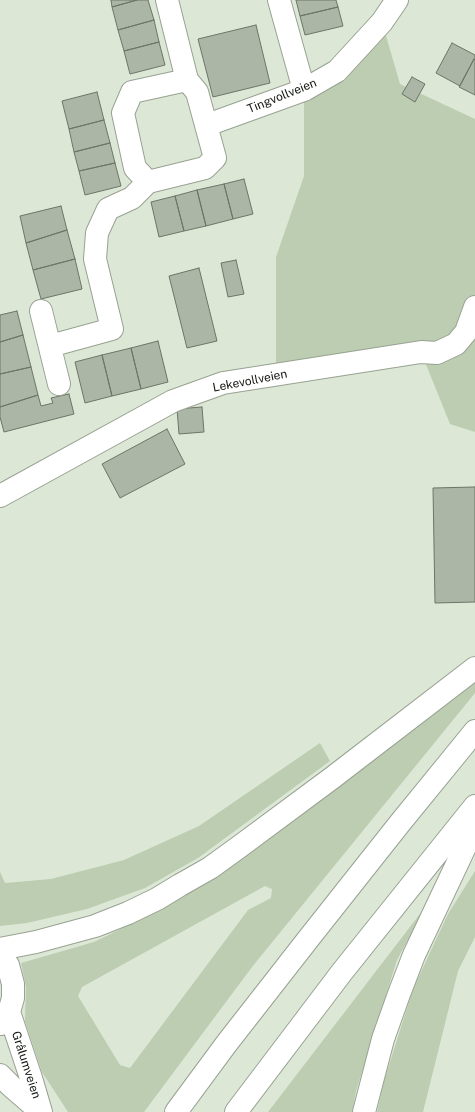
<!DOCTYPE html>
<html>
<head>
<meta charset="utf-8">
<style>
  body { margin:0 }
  canvas { display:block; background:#dce7d6 }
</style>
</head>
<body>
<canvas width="475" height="1112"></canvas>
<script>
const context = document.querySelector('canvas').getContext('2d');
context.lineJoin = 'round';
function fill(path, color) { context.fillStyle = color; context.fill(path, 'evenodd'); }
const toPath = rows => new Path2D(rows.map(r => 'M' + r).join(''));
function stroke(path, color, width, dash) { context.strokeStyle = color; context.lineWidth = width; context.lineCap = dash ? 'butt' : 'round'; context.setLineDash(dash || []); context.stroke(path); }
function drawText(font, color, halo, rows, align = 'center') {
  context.font = font + ' "Public Sans",sans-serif'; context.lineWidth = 3; context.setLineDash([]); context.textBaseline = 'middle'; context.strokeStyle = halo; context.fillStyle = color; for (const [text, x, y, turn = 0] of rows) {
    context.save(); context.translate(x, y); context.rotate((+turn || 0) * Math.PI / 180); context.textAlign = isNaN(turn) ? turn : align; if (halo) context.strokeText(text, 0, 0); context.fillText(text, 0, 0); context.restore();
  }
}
const green = toPath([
  [382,22,400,84,475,119,475,432,450,424,421,352,276,375,276,257,304,176,304,90],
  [475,678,475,693,252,967,144,1112,68,1112,42,1072,25,1021,26,987,21,963,94,942,168,906,214,877],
  [265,886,272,889,271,898,248,910,130,1068,120,1065,78,996,82,987],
  [320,743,330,761,198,858,145,888,87,909,27,923,0,926,0,872,5,883,51,879,124,860,199,826],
  [475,871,475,937,458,971,423,1112,377,1112,384,1081,413,989,448,914],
  [426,906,397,960,356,1091,352,1112,268,1112]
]);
const building = toPath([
  [111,0,137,0,112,7,111,0],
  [137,0,148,0,154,20,118,30,112,7,137,0],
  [296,0,336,0,338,7,300,16,296,0],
  [338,7,343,26,305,35,300,16,338,7],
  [154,20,159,42,124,51,118,30,154,20],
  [256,25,270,83,213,97,198,39,256,25],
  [159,42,165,65,130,74,124,51,159,42],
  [452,43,475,55,475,60,474,59,460,86,436,73,452,43],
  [474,59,475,60,475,95,459,87,474,59],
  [412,77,425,84,415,102,402,94,412,77],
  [97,92,104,120,69,129,62,101,97,92],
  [104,120,110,143,74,152,69,129,104,120],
  [110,143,115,163,79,171,74,152,110,143],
  [115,163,121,186,85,195,79,171,115,163],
  [244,179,253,214,233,219,224,184,244,179],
  [224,184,233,219,206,226,197,190,224,184],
  [197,190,206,226,184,231,175,196,197,190],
  [175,196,184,231,159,237,151,202,175,196],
  [61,206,67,230,26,243,20,216,61,206],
  [67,230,75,259,33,270,26,243,67,230],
  [75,259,82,289,41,299,33,270,75,259],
  [236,260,244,294,228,297,221,263,236,260],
  [199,268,217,341,187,348,169,276,199,268],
  [17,311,23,335,0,342,0,315,17,311],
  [23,335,31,367,0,374,0,342,23,335],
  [158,341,168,382,141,389,131,348,158,341],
  [131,348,141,389,112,396,102,355,131,348],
  [102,355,112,396,85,403,75,362,102,355],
  [31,367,38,395,0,407,0,374,31,367],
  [69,394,74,414,4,432,0,417,0,407,38,395,41,406,53,403,51,398,69,394],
  [202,407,204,432,179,434,177,409,202,407],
  [167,429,185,464,120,498,102,464,167,429],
  [475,487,475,602,435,603,433,488,475,487]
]);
const street = toPath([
  [167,0,187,80],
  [279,0,304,90],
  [187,80,197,92,215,158,205,168,148,182,135,168,123,113,132,92,187,80],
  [207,125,304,90,337,71,382,22,397,0],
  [41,311,59,384],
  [50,346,112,329,95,259,97,233,108,209,132,198,148,182],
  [0,496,173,401,223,383,421,352,437,353,456,344,466,332,475,307]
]);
const primary = toPath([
  [0,955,8,965,13,984,13,998,9,1012,1,1024],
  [9,1012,31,1078,41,1112],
  [0,1075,11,1086,41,1112]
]);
const highway = toPath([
  [0,949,36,942,95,926,128,913,157,899,180,885,210,868,239,847,332,778,475,668],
  [176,1112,227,1043,309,938,400,823,475,731],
  [236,1112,342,972,475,806],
  [364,1112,383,1039,399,994,414,955,475,826]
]);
const streetNames = [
  ["Tingvollveien",282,96,-22],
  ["Lekevollveien",250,381,-11],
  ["Grålumveien",26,1065,72]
];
fill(green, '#bccdb1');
fill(building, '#acb6a6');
stroke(building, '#6c7567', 1);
stroke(street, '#98a292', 24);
stroke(primary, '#98a292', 24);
stroke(highway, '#98a292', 24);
stroke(street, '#fff', 22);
stroke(primary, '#fff', 22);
stroke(highway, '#fff', 22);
drawText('12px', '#141812', '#fff', streetNames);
</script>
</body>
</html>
